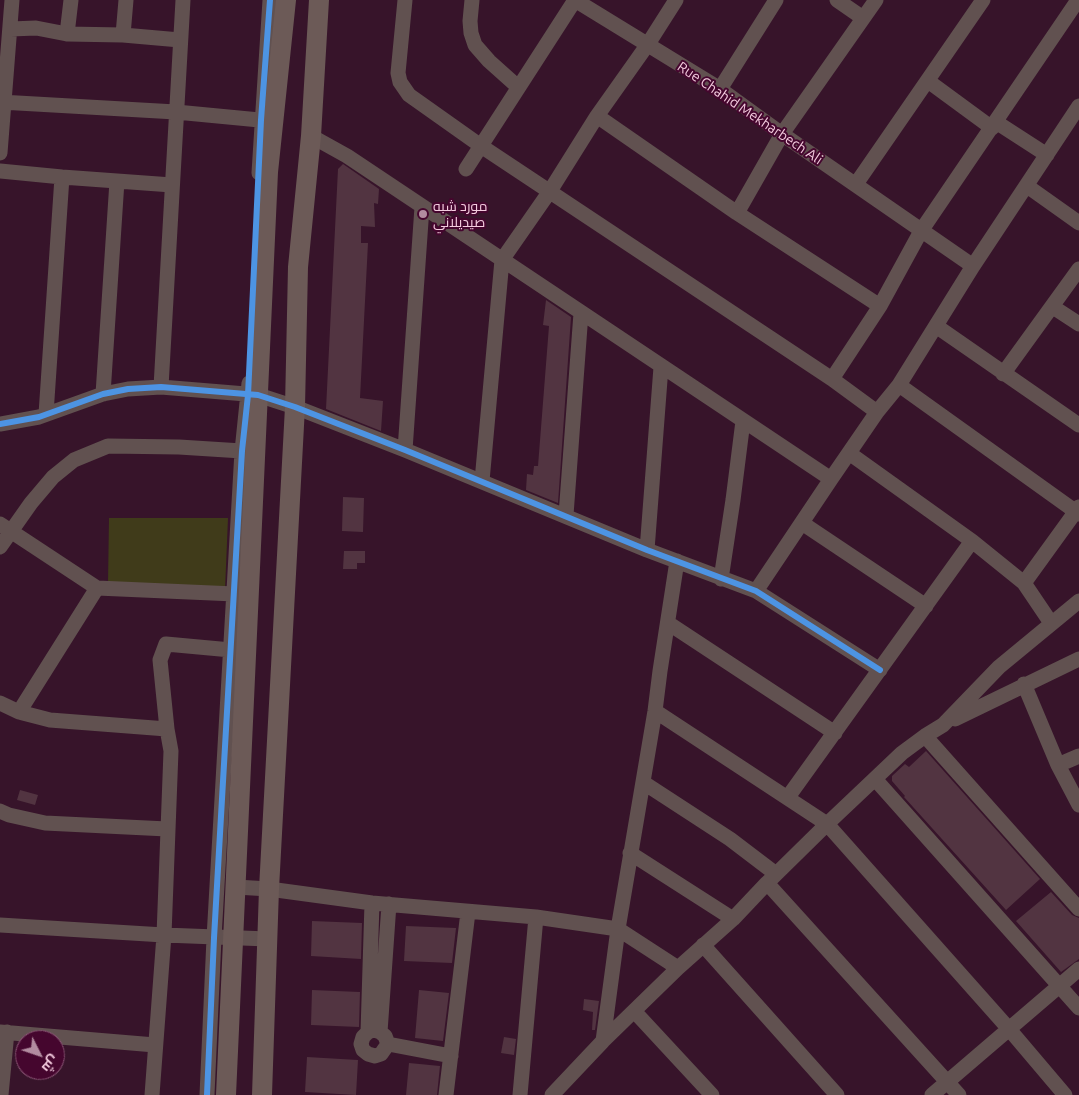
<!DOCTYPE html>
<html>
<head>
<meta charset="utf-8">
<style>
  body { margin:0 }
  #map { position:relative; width:1079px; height:1095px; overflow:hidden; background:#37142a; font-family:Ubuntu,Cairo,sans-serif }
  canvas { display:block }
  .north { position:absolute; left:15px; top:1030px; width:50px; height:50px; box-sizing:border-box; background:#45062e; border:1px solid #8b5575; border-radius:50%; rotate:131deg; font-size:14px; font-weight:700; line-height:20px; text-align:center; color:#f4ccdf }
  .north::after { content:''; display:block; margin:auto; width:18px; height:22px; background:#b28ca0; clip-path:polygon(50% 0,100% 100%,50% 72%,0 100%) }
</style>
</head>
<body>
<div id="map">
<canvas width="1079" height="1095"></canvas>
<div class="north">ش</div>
</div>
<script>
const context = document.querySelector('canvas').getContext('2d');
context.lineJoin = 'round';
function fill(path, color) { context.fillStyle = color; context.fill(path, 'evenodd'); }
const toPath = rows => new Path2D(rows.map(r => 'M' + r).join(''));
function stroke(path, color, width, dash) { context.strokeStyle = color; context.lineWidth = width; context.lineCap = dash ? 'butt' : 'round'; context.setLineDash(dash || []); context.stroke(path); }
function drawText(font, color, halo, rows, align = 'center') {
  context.font = font + ' Ubuntu,Cairo,sans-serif'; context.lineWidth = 4; context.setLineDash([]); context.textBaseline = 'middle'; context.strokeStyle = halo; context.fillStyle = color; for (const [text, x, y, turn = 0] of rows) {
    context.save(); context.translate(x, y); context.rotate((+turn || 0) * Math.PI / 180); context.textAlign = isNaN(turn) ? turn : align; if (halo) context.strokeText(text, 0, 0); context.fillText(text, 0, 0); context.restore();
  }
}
const green = toPath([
  [109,518,228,518,225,590,108,584]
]);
const building = toPath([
  [343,164,379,189,378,204,374,203,375,227,361,226,361,243,368,243,360,398,383,401,381,431,326,409,338,169],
  [546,300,571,317,558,503,526,490,527,474,533,475,534,466,538,466,549,326,543,325],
  [343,497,364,498,363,532,342,531],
  [344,551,365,551,365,563,357,563,357,569,343,569],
  [926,751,1040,879,1006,910,904,797,905,796,892,781,892,776,905,764,909,767],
  [20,790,38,795,35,805,17,800],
  [1051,892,1072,915,1079,918,1079,959,1061,972,1016,921],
  [312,921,362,923,361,959,311,956],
  [406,926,456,928,452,963,404,961],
  [312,990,360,992,359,1027,311,1025],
  [419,990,449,993,443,1041,415,1038],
  [584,999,599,1001,595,1030,592,1030,593,1012,583,1010],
  [504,1037,516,1039,514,1055,501,1053],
  [307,1057,358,1060,356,1095,305,1092],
  [409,1063,440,1066,437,1095,406,1095]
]);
const minor = toPath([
  [405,0,398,73,400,82,409,95,481,146,832,379,877,412],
  [472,0,470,21,471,33,475,45,489,61,518,87],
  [575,0,720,89,782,134,973,266],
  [837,0,863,18],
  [11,29,36,28,67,34,123,35,180,40],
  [67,34,71,0],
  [123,35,126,0],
  [928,81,992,128],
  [720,89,776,0],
  [0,102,176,112,270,121],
  [597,116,737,213,880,306],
  [996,122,1047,155],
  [311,136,347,156,831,479],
  [0,153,12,0],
  [466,169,575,0],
  [0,171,62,177,172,185],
  [259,173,270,0],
  [856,184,983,0],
  [1027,186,1079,223],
  [737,213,782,134,876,0],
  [1053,307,1079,324],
  [936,326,1079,425],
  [1003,374,1079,269],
  [832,379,880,306,921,231,1078,0],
  [899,385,1079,514],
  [161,387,183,0],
  [103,394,117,181],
  [46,414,62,177],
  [0,424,39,417,103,394,128,389,161,387,258,395,295,407,405,450,647,550,756,591,880,670],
  [405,450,422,207],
  [849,453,972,541,1024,583,1051,623],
  [482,481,502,260,550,191,597,116,648,44,676,0],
  [566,515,581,313],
  [802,523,926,606],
  [0,524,97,588,235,594],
  [0,547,31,503,53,477,74,460,108,446,179,447,242,451],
  [647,550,661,367],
  [721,579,733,500,743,421],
  [1024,583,1079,507],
  [756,591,831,479,877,412,899,385,973,266,1079,106],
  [668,623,835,733],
  [1024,684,1058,765,1079,805],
  [0,703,19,712,50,720,167,729,171,751,164,935,152,1095],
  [655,711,827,824,1009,1029,1065,1095],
  [19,712,97,588],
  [955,719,1079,659],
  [167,729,160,660,166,644,231,650],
  [925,736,1079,909],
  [1058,765,1079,756],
  [875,779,1079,1008],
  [644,783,730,839,776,874],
  [788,797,972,541],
  [0,811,9,815,45,823,167,829],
  [630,853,733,919],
  [767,883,959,1095],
  [236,887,269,889,372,903,536,917,618,929,678,968],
  [0,925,164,935,268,939],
  [703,945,837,1095],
  [635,1012,712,1095],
  [0,1032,155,1045],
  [368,1032,372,903],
  [380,1032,374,1030,368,1032,363,1037,361,1044,363,1050,368,1054,375,1056,381,1054,388,1044,385,1036,380,1032,389,904],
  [603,1041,618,929,655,711,660,671,677,561],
  [388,1044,451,1056],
  [1,1095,7,1032],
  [207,1095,214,938,242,451,249,383],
  [446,1095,468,912],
  [520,1095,536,917],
  [552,1095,603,1041,678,968,733,919,767,883,827,824,902,753,925,736,943,725,999,667,1079,601],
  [932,1095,1079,969]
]);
const major = toPath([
  [226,1095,268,172,286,0],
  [262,1095,269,889,295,407,298,267,311,136,319,0]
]);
const cycleway = toPath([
  [0,424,39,417,103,394,128,389,161,387,258,395,295,407,405,450,647,550,756,591,880,670],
  [207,1095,214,938,242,451,248,395,261,120,270,0]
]);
const markers = [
  [423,214,5,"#b28ca0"]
];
const streetNames = [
  ["Rue Chahid Mekharbech Ali",750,113,34]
];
const poiNames = [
  ["مورد شبه",433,206],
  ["صيديلاني",433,222]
];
fill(green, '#403b1a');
fill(building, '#523441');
stroke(minor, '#615150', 15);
stroke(major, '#6c5a57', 20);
stroke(cycleway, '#4d94e3', 6);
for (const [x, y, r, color] of markers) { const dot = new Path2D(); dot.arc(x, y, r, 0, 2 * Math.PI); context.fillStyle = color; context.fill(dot); stroke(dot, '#45062e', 2); }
drawText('14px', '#f4ccdf', '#45062e', streetNames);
drawText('14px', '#f4ccdf', '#45062e', poiNames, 'left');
</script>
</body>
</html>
